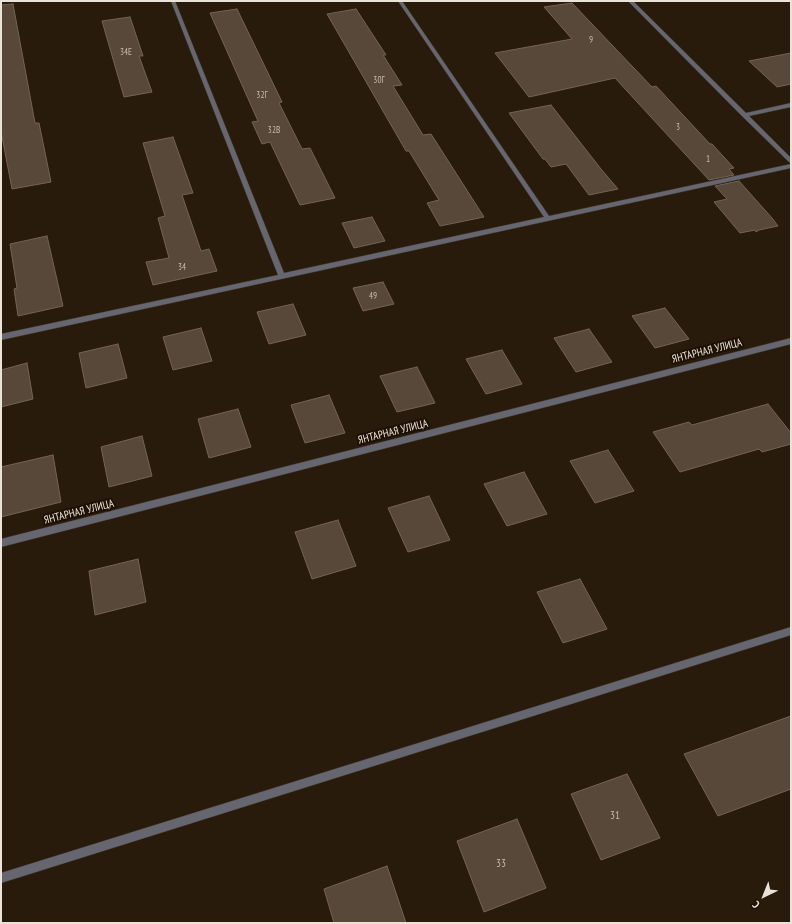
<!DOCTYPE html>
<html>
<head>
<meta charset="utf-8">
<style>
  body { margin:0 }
  #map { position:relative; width:792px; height:924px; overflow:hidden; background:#281b0c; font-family:"PT Sans Narrow",sans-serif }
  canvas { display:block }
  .frame { position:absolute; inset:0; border:2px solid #ebe2d8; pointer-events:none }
  .north { position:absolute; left:744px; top:876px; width:40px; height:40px; -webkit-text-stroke:3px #1e1104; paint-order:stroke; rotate:223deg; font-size:11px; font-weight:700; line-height:16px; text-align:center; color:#ebe2d8 }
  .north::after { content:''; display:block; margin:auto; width:14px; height:18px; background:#ebe2d8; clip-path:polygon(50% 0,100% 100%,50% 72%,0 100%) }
</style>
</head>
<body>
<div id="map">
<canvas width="792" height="924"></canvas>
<div class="frame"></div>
<div class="north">С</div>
</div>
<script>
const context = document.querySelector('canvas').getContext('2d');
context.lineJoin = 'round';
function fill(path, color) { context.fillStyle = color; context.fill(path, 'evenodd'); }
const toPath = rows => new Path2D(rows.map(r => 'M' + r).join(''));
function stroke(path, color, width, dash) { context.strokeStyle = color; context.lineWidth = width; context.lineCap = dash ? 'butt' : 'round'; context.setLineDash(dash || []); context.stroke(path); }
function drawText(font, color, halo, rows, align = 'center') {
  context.font = font + ' "PT Sans Narrow",sans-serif'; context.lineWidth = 4; context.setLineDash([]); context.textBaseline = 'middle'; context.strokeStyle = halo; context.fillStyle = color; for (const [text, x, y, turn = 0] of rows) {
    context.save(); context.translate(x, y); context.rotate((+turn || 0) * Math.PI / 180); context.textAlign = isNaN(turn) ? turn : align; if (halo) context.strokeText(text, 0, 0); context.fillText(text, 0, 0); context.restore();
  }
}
const building = toPath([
  [572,3,652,87,656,86,710,144,712,144,734,168,729,169,734,175,709,180,615,78,529,97,495,53,572,39,544,7,572,3],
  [13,4,35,123,39,123,51,182,12,189,1,131,1,5,13,4],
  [237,9,282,102,279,103,302,149,310,148,335,198,300,205,270,142,262,144,252,122,258,121,210,13,237,9],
  [356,9,386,55,383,55,402,85,393,86,423,135,431,134,484,217,440,226,427,203,439,200,409,151,406,151,327,14,356,9],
  [130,17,143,56,139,56,152,92,124,97,102,21,130,17],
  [791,53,791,84,777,87,749,61,791,53],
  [551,105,601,169,618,189,589,195,566,164,551,167,545,159,543,159,509,113,551,105],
  [173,137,193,193,182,195,201,251,209,249,217,271,153,285,146,262,169,258,158,218,165,216,143,143,173,137],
  [739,181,772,218,778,226,759,230,756,232,755,230,740,233,714,202,727,199,715,186,739,181],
  [372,217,385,241,354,248,342,223,372,217],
  [47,236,63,306,18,316,14,289,17,288,10,244,47,236],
  [383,282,394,304,363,311,353,288,383,282],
  [293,304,306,335,269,344,257,312,293,304],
  [665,308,689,339,655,348,632,316,665,308],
  [201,328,212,361,173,370,163,337,201,328],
  [589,329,612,362,576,372,554,338,589,329],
  [118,344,127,378,86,388,79,353,118,344],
  [502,350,522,384,486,394,466,359,502,350],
  [27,363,33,399,1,407,1,370,27,363],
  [417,367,435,403,397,412,380,376,417,367],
  [329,395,345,433,305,443,291,405,329,395],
  [768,404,791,433,791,444,762,452,759,449,680,472,653,432,689,422,692,425,768,404],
  [238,409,251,447,209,458,198,419,238,409],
  [142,436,152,476,109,487,101,447,142,436],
  [608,450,634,491,595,503,570,461,608,450],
  [53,455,61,502,1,517,1,467,53,455],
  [524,472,547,514,507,526,484,484,524,472],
  [429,496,450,540,408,552,388,508,429,496],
  [338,520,356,566,312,579,295,532,338,520],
  [138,559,146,602,95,615,89,571,138,559],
  [580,579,607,629,563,643,537,592,580,579],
  [791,716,791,789,718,816,684,754,791,716],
  [627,774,660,838,601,860,571,794,627,774],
  [517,819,546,888,484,912,457,841,517,819],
  [387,866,406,923,334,923,324,889,387,866]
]);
const street = toPath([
  [171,1,175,1,284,273,544,217,398,1,402,1,549,216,791,164,791,168,1,340,1,334,278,275,171,1],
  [628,1,633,1,746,113,791,103,791,107,749,116,791,158,791,163,789,162,742,116,628,1],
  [791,338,791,344,1,547,1,539,791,338],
  [791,627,791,635,1,883,1,873,791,627]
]);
const numberNames = [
  ["9",591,40],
  ["34Е",126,52],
  ["30Г",379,80],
  ["32Г",262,95],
  ["3",678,127],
  ["32В",274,130],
  ["1",708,159],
  ["34",182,267],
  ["49",373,296]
];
const streetNames = [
  ["ЯНТАРНАЯ УЛИЦА",707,351,-14],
  ["ЯНТАРНАЯ УЛИЦА",393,432,-14],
  ["ЯНТАРНАЯ УЛИЦА",79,512,-14]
];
const nearNumbernames = [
  ["31",615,816],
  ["33",501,864]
];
fill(building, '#584839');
stroke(building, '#756454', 1);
stroke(street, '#433729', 1);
fill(street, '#65666f');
drawText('9px', '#c6bcb0', null, numberNames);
drawText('11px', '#ebe2d8', '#1e1104', streetNames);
drawText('11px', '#c6bcb0', null, nearNumbernames);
</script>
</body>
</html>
